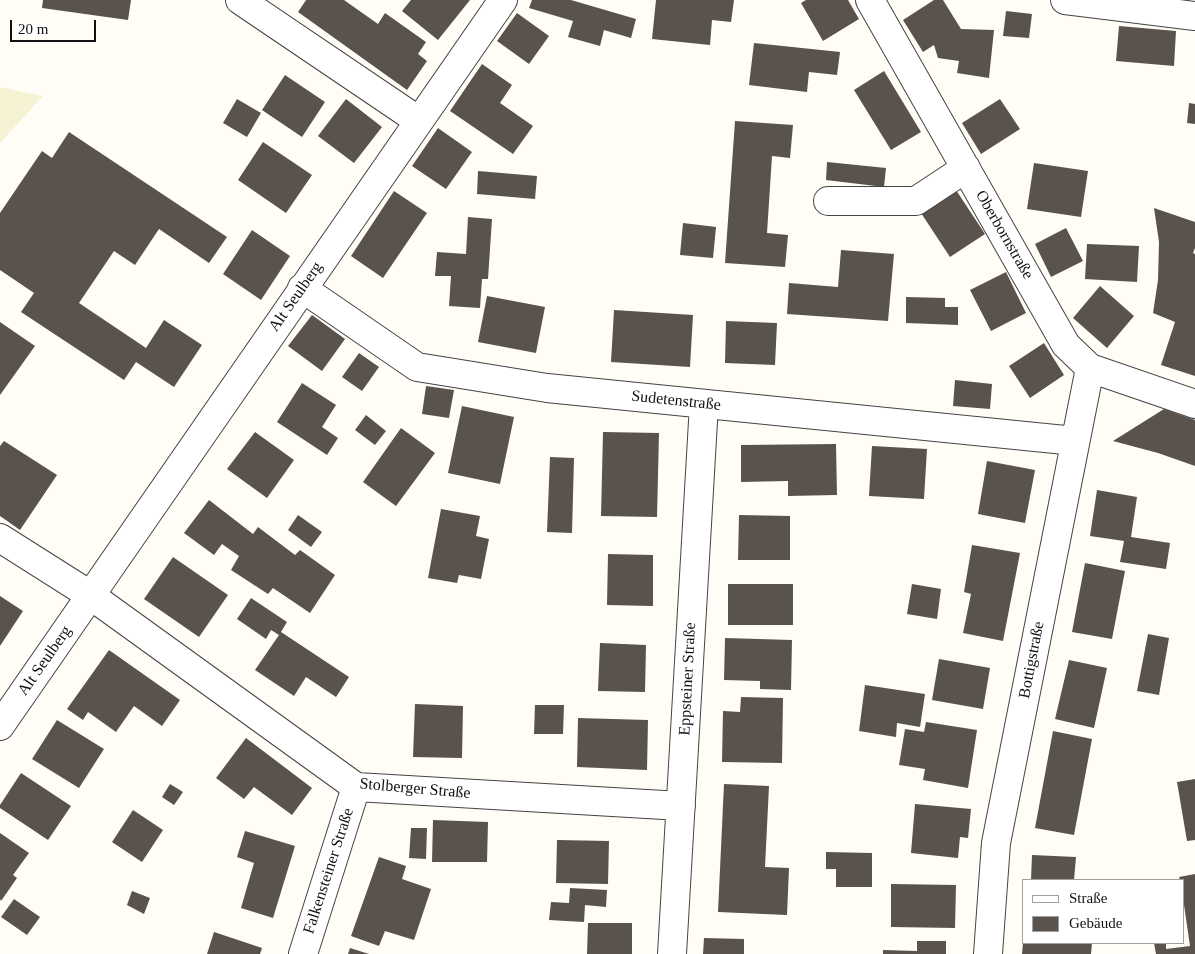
<!DOCTYPE html>
<html>
<head>
<meta charset="utf-8">
<style>
  body { margin:0 }
  #map { position:relative; width:1195px; height:954px; overflow:hidden; background:#fffdf5; font-family:Georgia,serif }
  canvas { display:block }
  .legend { position:absolute; left:1022px; top:879px; width:162px; height:65px; box-sizing:border-box; background:#fff; border:1px solid #a0a0a0; margin:0; padding:6px 9px; list-style:none; font-size:15px; color:#111 }
  .legend li { display:flex; align-items:center; gap:10px; height:25px }
  .legend b { width:25px; border:1px solid #a0a0a0 }
  .scale { position:absolute; left:10px; top:20px; width:86px; height:22px; box-sizing:border-box; border:2px solid #111; border-top:0; padding-left:6px; font-size:15px; line-height:18px; white-space:nowrap; color:#111; -webkit-text-stroke:4px #fff; paint-order:stroke }
</style>
</head>
<body>
<div id="map">
<canvas width="1195" height="954"></canvas>
<ul class="legend">
<li><b style="height:6px;background:#fff"></b>Straße</li>
<li><b style="height:14px;background:#5a524d"></b>Gebäude</li>
</ul>
<div class="scale">20 m</div>
</div>
<script>
const context = document.querySelector('canvas').getContext('2d');
context.lineJoin = 'round';
function fill(path, color) { context.fillStyle = color; context.fill(path, 'evenodd'); }
const toPath = rows => new Path2D(rows.map(r => 'M' + r).join(''));
function stroke(path, color, width, dash) { context.strokeStyle = color; context.lineWidth = width; context.lineCap = dash ? 'butt' : 'round'; context.setLineDash(dash || []); context.stroke(path); }
function drawText(font, color, halo, rows, align = 'center') {
  context.font = font + ' Georgia,serif'; context.lineWidth = 5; context.setLineDash([]); context.textBaseline = 'middle'; context.strokeStyle = halo; context.fillStyle = color; for (const [text, x, y, turn = 0] of rows) {
    context.save(); context.translate(x, y); context.rotate((+turn || 0) * Math.PI / 180); context.textAlign = isNaN(turn) ? turn : align; if (halo) context.strokeText(text, 0, 0); context.fillText(text, 0, 0); context.restore();
  }
}
const farmland = toPath([
  [0,87,43,96,0,143]
]);
const building = toPath([
  [43,0,131,0,128,20,42,8],
  [306,0,344,0,378,24,385,13,426,42,418,54,427,61,407,90,298,12],
  [411,0,470,0,438,40,402,11],
  [532,0,571,0,636,19,631,38,604,30,600,46,568,37,573,21,529,8],
  [656,0,734,0,731,22,712,20,710,45,652,39],
  [806,0,848,0,859,19,823,41,801,3],
  [934,0,943,0,961,29,994,30,989,78,957,73,959,61,938,58,934,45,923,52,903,20],
  [1006,11,1032,14,1029,38,1003,36],
  [517,13,549,36,529,64,497,41],
  [1119,26,1176,31,1174,66,1116,61],
  [754,43,840,52,837,75,809,72,807,92,749,85],
  [482,64,512,85,500,103,533,126,513,154,450,111],
  [884,71,921,132,891,150,854,90],
  [285,75,325,102,302,137,262,110],
  [237,99,261,113,247,137,223,123],
  [346,99,382,127,354,163,318,136],
  [1000,99,1020,129,981,154,962,123],
  [1189,103,1195,104,1195,124,1187,123],
  [735,121,793,125,790,158,772,156,767,233,788,235,785,267,725,263],
  [438,128,472,152,446,189,412,166],
  [69,132,227,237,209,263,159,229,135,265,114,251,79,303,146,348,164,320,202,345,174,387,136,362,124,380,21,312,34,293,0,270,0,213,42,151,52,158],
  [263,142,312,175,286,213,238,180],
  [827,162,886,168,884,187,826,180],
  [1034,163,1088,171,1081,217,1027,209],
  [478,171,537,176,535,199,477,194],
  [956,190,985,234,950,257,921,213],
  [394,191,427,213,383,278,351,256],
  [1154,208,1195,222,1195,248,1193,253,1195,254,1195,376,1161,365,1175,322,1153,313,1158,280,1159,242],
  [468,217,492,219,488,279,482,279,480,308,449,306,451,276,435,276,437,252,466,254],
  [683,223,716,227,713,258,680,255],
  [1066,228,1083,261,1051,277,1035,244],
  [252,230,290,256,261,300,223,274],
  [1087,244,1139,246,1137,282,1085,279],
  [841,250,894,254,888,321,787,314,789,283,838,287],
  [1006,272,1026,313,991,331,970,290],
  [1100,286,1134,316,1107,348,1073,318],
  [487,296,545,307,536,353,478,342],
  [906,297,945,298,945,307,958,307,958,325,906,323],
  [614,310,693,315,690,367,611,362],
  [312,315,345,339,322,371,288,346],
  [726,321,777,323,775,365,725,363],
  [0,322,35,346,0,395],
  [1044,343,1064,375,1030,398,1009,366],
  [359,353,379,367,362,391,342,377],
  [955,380,992,384,990,409,953,406],
  [302,383,336,405,322,427,338,438,327,455,277,422],
  [426,386,454,390,449,418,422,414],
  [462,406,514,417,500,484,448,473],
  [1164,409,1195,420,1195,466,1158,453,1113,441],
  [366,415,386,431,375,445,355,430],
  [401,428,435,453,396,506,363,482],
  [255,432,294,460,267,498,227,469],
  [603,432,659,433,657,517,601,516],
  [4,441,57,475,20,530,0,516,0,446],
  [836,444,837,495,788,496,788,481,741,482,741,445],
  [872,446,927,449,924,499,869,496],
  [550,457,574,458,572,533,547,532],
  [987,461,1035,470,1025,523,978,514],
  [1097,490,1137,497,1131,537,1170,543,1166,569,1120,562,1124,541,1090,536],
  [209,500,253,534,258,527,295,555,300,550,335,575,310,613,273,588,268,594,231,570,239,556,222,544,214,555,184,533],
  [441,509,480,516,476,536,489,539,481,579,459,575,457,583,428,578],
  [298,515,322,532,311,547,288,530],
  [739,515,790,516,790,560,738,560],
  [972,545,1020,553,1003,641,963,633,971,594,964,592],
  [608,554,653,555,653,606,607,605],
  [173,557,228,595,199,637,144,599],
  [1085,563,1125,571,1112,639,1072,632],
  [728,584,793,584,793,625,728,625],
  [912,584,941,589,937,619,907,614],
  [0,596,23,611,0,646],
  [251,598,287,622,281,632,349,677,336,697,306,677,294,696,255,670,279,635,271,630,266,639,237,619],
  [1148,634,1169,638,1159,695,1137,691],
  [725,638,792,640,791,690,760,689,760,681,724,680],
  [600,643,646,645,645,692,598,691],
  [109,650,180,700,162,726,134,706,116,732,88,712,83,720,67,709],
  [939,659,990,668,983,709,932,700],
  [1069,660,1107,668,1094,728,1055,719],
  [865,685,925,694,920,727,897,723,896,737,859,731],
  [741,697,783,698,782,763,722,762,723,711,740,712],
  [415,704,463,706,462,758,413,757],
  [535,705,564,705,563,734,534,734],
  [578,718,648,720,647,770,577,767],
  [57,720,104,749,79,788,32,759],
  [926,722,977,730,968,788,923,780,925,769,899,765,905,729,924,732],
  [1053,731,1092,739,1074,835,1035,828],
  [246,738,312,788,292,815,254,787,244,799,216,778],
  [21,773,71,806,48,840,0,808,0,805],
  [1195,779,1195,840,1187,841,1177,782],
  [170,784,183,792,174,805,162,797],
  [724,784,769,786,765,867,789,868,787,915,718,912],
  [915,804,971,809,968,838,960,837,958,858,911,853],
  [133,810,163,830,142,862,112,842],
  [433,820,488,822,487,862,432,862],
  [411,828,427,828,426,859,409,858],
  [245,831,295,846,273,918,241,908,254,863,237,857],
  [0,833,29,853,13,875,17,878,1,901,0,899],
  [557,840,609,841,608,884,556,883],
  [826,852,872,853,872,887,836,887,836,869,826,869],
  [1032,855,1076,857,1074,880,1031,880],
  [379,857,406,866,402,879,431,889,414,940,385,931,379,946,351,936],
  [1195,874,1195,954,1156,954,1154,943,1166,943,1166,949,1190,946,1184,905,1184,880,1180,880,1179,877],
  [891,884,956,885,955,928,891,927],
  [570,888,607,890,606,907,585,905,584,922,549,920,551,902,569,903],
  [132,891,150,898,144,914,127,905],
  [14,899,40,917,27,935,1,917],
  [588,923,632,923,632,954,587,954],
  [214,932,262,948,260,954,207,954],
  [704,938,744,939,744,954,703,954],
  [917,941,946,941,946,954,883,954,883,950,917,951],
  [1023,943,1092,943,1091,954,1022,954],
  [350,948,369,954,348,954]
]);
const minor = toPath([
  [240,0,419,121],
  [870,0,1066,345,1090,368,1195,404],
  [1065,0,1195,16],
  [828,201,916,201,966,168],
  [302,288,417,367,547,388,1075,441],
  [0,538,90,595,356,787,681,806],
  [0,726,503,0],
  [303,954,356,787],
  [672,954,704,404],
  [988,954,996,843,1090,368]
]);
const streetNames = [
  ["Oberbornstraße",1004,235,60],
  ["Alt Seulberg",296,297,-55],
  ["Sudetenstraße",676,401,6],
  ["Bottigstraße",1032,660,-79],
  ["Alt Seulberg",45,661,-55],
  ["Eppsteiner Straße",688,679,-87],
  ["Stolberger Straße",415,789,5],
  ["Falkensteiner Straße",329,871,-72]
];
fill(farmland, '#f6f3d4');
fill(building, '#5a524d');
stroke(minor, '#444', 30);
stroke(minor, '#fff', 28);
drawText('16px', '#111', '#fff', streetNames);
</script>
</body>
</html>
